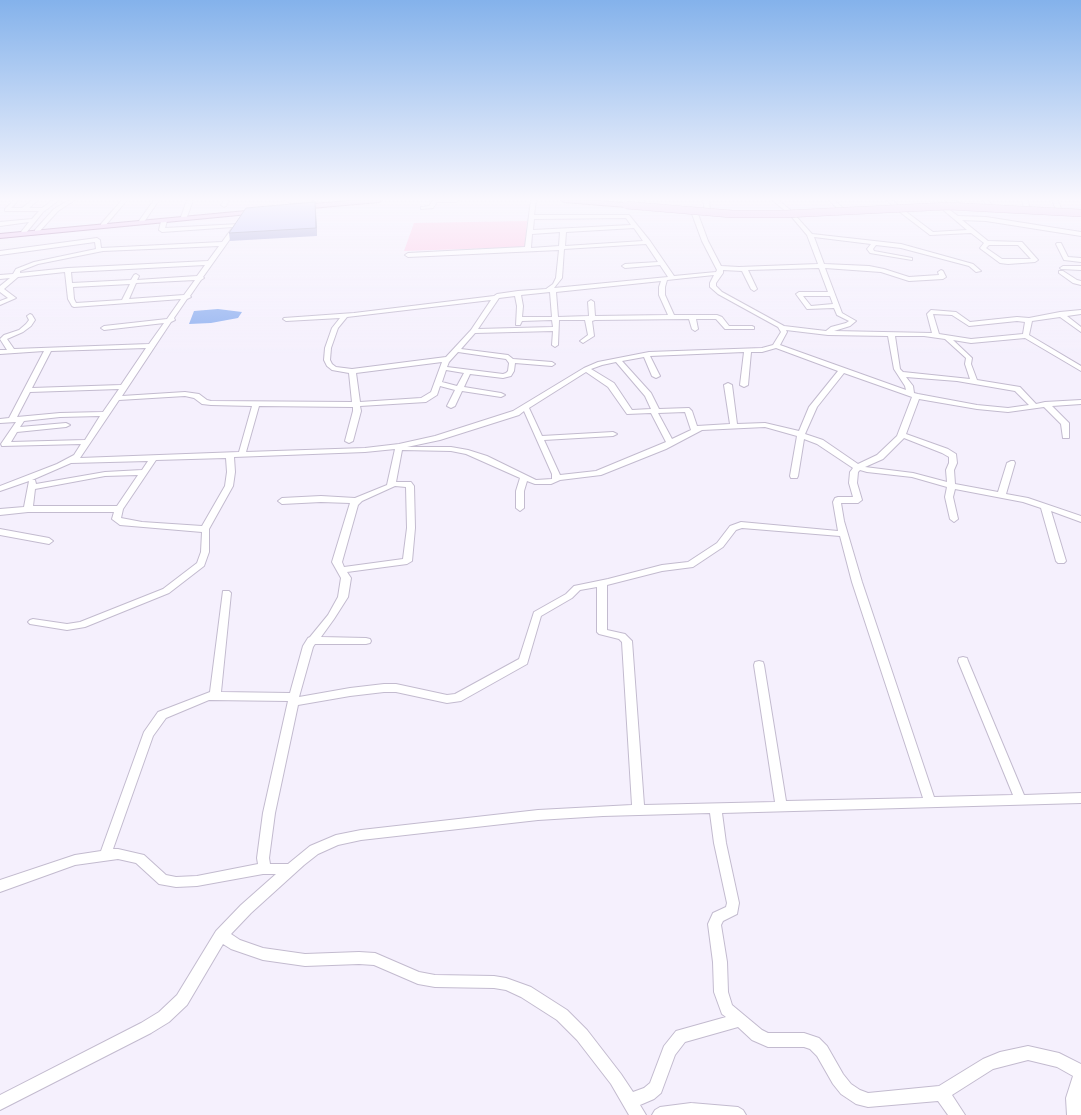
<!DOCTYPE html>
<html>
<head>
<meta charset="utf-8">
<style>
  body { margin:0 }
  canvas { display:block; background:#f5f0fd }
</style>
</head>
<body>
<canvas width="1081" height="1115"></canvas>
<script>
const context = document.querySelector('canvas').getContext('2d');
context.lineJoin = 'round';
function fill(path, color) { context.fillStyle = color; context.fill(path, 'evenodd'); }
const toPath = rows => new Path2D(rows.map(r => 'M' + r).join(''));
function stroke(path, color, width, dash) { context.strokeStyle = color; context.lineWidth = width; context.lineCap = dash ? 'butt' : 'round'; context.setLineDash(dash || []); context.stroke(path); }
const green = toPath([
  [527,221,525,247,404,251,414,223]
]);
const water = toPath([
  [218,309,242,312,238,318,211,323,189,324,194,311]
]);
const minor = toPath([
  [14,200,19,200,11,208,22,208,32,200,38,200,29,208,42,208,53,200,59,200,43,212,26,233,24,234,21,232,29,222,0,226,0,222,32,219,39,211,5,211,5,209,14,200],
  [69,200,75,200,58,211,39,232,35,232,35,230,54,209,69,200],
  [122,200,127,200,105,226,101,226,101,224,122,200],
  [154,200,159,200,144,222,140,222,139,221,154,200],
  [187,200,193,200,187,217,184,219,181,217,187,200],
  [224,200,229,200,226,206,224,207,221,205,224,200],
  [284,200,313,200,310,202,291,203,284,200],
  [433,200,459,200,456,202,437,202,433,208,421,209,421,207,429,206,433,200],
  [531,200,536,200,534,215,629,215,650,241,674,276,716,272,717,270,702,241,692,214,695,212,698,214,708,241,721,266,739,267,818,264,807,235,791,216,794,214,812,234,901,244,973,264,981,271,976,272,969,266,901,248,876,245,873,249,874,251,912,258,912,260,870,253,867,249,871,244,814,237,824,264,869,266,884,269,909,277,939,275,938,272,941,270,943,271,946,277,943,279,909,281,881,272,825,268,842,313,856,321,850,326,834,331,932,333,927,314,931,310,956,312,970,322,1017,317,1029,318,1060,312,1081,310,1081,314,1067,316,1081,327,1081,332,1060,317,1032,321,1029,335,1081,366,1081,371,1025,338,971,343,953,340,972,358,971,364,977,380,1020,387,1036,404,1045,402,1081,400,1081,404,1052,406,1069,423,1069,438,1063,438,1061,424,1044,407,1008,412,977,409,919,399,906,434,948,449,956,454,957,463,954,470,955,484,998,492,1007,463,1011,461,1014,461,1015,463,1006,494,1028,498,1081,516,1081,522,1051,511,1066,561,1064,563,1058,563,1056,561,1041,508,1023,502,955,489,953,497,958,519,954,522,950,519,945,497,947,487,912,477,867,472,860,470,858,472,857,483,862,500,858,503,841,503,844,521,862,582,934,797,1013,795,958,661,959,658,963,657,967,658,968,661,1024,795,1081,793,1081,803,722,813,726,843,739,903,737,914,723,921,721,925,727,962,728,992,732,1005,762,1030,768,1033,804,1033,819,1038,827,1046,843,1074,851,1084,860,1090,868,1093,939,1086,983,1059,1000,1052,1028,1046,1059,1053,1081,1064,1081,1115,1067,1115,1066,1098,1073,1076,1057,1067,1028,1060,993,1069,952,1095,965,1115,948,1115,938,1101,868,1107,856,1104,841,1094,833,1084,817,1056,810,1049,804,1047,768,1047,752,1040,738,1027,685,1042,675,1055,661,1093,654,1099,640,1105,646,1115,629,1115,611,1084,577,1040,557,1020,521,997,506,990,494,988,435,987,418,984,374,965,359,964,305,966,263,960,231,949,223,944,187,1005,169,1022,151,1033,0,1110,0,1095,141,1023,159,1012,177,995,216,931,241,905,276,874,263,874,197,886,176,887,159,884,136,863,118,859,75,865,0,892,0,880,75,855,101,851,144,732,158,712,210,692,223,591,229,591,231,593,221,692,290,693,303,646,308,638,310,637,328,615,338,597,341,578,332,562,350,503,321,502,282,504,278,501,282,498,321,496,355,498,387,485,395,449,365,452,234,457,235,472,233,486,209,529,209,552,204,566,169,593,85,627,67,630,30,624,28,622,30,620,33,619,67,624,80,622,163,589,197,563,201,552,202,532,120,525,112,519,114,512,28,512,0,515,0,509,24,507,29,481,0,491,0,486,57,464,74,455,81,444,2,446,1,444,16,422,0,423,0,419,9,418,44,351,0,354,0,350,7,350,0,339,4,335,19,330,26,324,29,320,27,316,30,314,32,315,35,320,31,326,23,332,7,339,14,349,149,344,164,323,104,330,101,328,104,326,167,319,181,299,74,307,72,306,68,299,65,272,18,277,4,289,16,298,0,305,0,301,8,298,0,292,0,286,10,278,0,279,0,275,13,274,16,269,34,262,96,249,95,242,0,255,0,251,97,238,100,240,101,248,222,242,233,227,162,232,159,230,161,221,164,219,167,221,165,228,239,224,240,225,203,277,204,278,201,280,190,296,191,297,187,299,174,318,175,320,171,322,122,396,185,392,199,394,207,400,211,401,352,402,349,373,332,370,327,366,324,360,325,348,332,328,340,318,286,321,283,319,284,318,354,313,494,296,497,294,518,291,546,289,553,284,556,278,559,250,408,257,405,255,408,253,525,247,531,200],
  [626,218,631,225,533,230,534,219,626,218],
  [634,228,643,241,565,246,566,232,634,228],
  [560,232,559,246,531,248,532,234,560,232],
  [646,244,658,262,625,264,622,266,625,268,660,265,668,277,554,288,562,278,564,249,646,244],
  [219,246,208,261,68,268,20,273,20,271,38,264,103,251,219,246],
  [205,265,197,276,137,280,139,276,136,274,134,275,131,280,72,283,71,272,205,265],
  [819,268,828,292,799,292,796,294,807,309,834,308,837,315,849,321,846,323,831,327,826,331,784,326,722,292,716,286,716,283,723,273,723,270,742,271,751,289,754,291,757,289,748,270,819,268],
  [714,275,710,283,710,287,718,294,778,327,781,332,773,345,762,348,649,352,598,362,584,368,513,411,435,436,399,444,365,448,246,452,259,406,353,407,353,411,345,441,349,443,353,441,361,411,360,406,426,402,437,395,440,386,455,390,447,406,451,408,455,406,462,391,501,397,505,395,501,393,464,387,470,374,503,378,511,376,514,371,515,363,552,366,555,364,552,362,513,359,508,355,461,349,475,333,553,331,552,345,555,347,558,345,559,320,585,320,588,335,580,341,583,343,594,336,592,321,595,320,689,319,692,329,695,331,698,329,696,319,716,319,725,329,754,329,754,327,752,326,729,326,722,317,717,315,674,315,665,295,665,287,667,280,714,275],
  [195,280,184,295,129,299,136,283,195,280],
  [661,281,659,287,659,295,668,315,595,316,594,302,591,300,588,302,589,316,558,317,556,292,661,281],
  [130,284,122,300,76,303,74,299,73,287,130,284],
  [550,292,552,317,522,317,523,306,521,295,550,292],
  [515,296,517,306,516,325,520,325,522,321,552,320,553,327,478,329,499,298,515,296],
  [803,296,830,296,833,304,811,306,803,296],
  [491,300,471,330,446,357,352,369,336,367,332,364,330,360,331,348,338,328,347,317,491,300],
  [933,314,952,315,969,326,1017,321,1025,322,1023,334,971,339,939,334,933,314],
  [786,330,828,335,888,336,894,369,905,386,906,390,780,345,787,332,786,330],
  [895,336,924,336,945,339,966,358,965,364,970,379,903,372,900,369,895,336],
  [146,348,121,385,32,388,51,351,146,348],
  [776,348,838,371,809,407,799,431,765,423,737,424,732,385,728,383,724,385,730,424,697,426,692,411,689,408,659,409,651,393,622,361,644,357,652,376,656,378,660,376,650,356,744,352,740,385,744,387,748,385,751,352,762,352,776,348],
  [458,352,506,359,509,363,508,371,506,373,503,374,447,367,449,362,458,352],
  [442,362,431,392,421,398,360,402,356,373,442,362],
  [616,362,645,396,651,409,632,410,614,383,591,369,602,365,616,362],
  [446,370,464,373,457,386,442,382,446,370],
  [586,372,608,387,627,414,651,413,666,442,596,471,560,475,544,440,613,436,617,434,613,432,542,436,529,408,586,372],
  [844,373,912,397,897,436,877,455,858,464,823,440,805,434,817,407,844,373],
  [906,377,957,381,1015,391,1029,405,1008,408,977,405,918,394,914,393,913,386,906,377],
  [119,389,103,412,60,413,17,417,30,392,119,389],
  [185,396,194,398,202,404,211,405,252,406,239,452,80,458,119,400,185,396],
  [524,411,552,474,552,479,536,480,487,456,468,450,451,447,407,447,440,440,519,415,524,411],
  [685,412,691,430,672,439,658,413,685,412],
  [100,416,85,440,11,442,17,432,66,427,70,425,66,423,20,427,24,421,60,417,100,416],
  [765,427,797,436,790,476,791,478,797,478,798,476,804,439,817,444,853,468,850,472,849,483,853,497,838,497,835,498,833,502,838,531,741,522,730,526,717,543,688,562,662,565,608,579,574,586,566,594,534,612,519,659,455,694,447,695,396,684,384,684,350,688,299,697,313,647,315,644,366,644,370,643,371,641,370,639,366,638,321,637,334,619,348,597,351,578,347,572,407,564,412,561,415,528,414,486,411,482,396,482,402,450,451,451,466,454,520,478,516,491,516,508,520,511,524,508,524,491,527,481,535,484,551,484,560,480,601,475,666,449,702,430,765,427],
  [904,438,942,453,949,457,949,463,946,470,947,482,913,473,865,467,883,459,904,438],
  [226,458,227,472,225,486,202,526,142,522,121,518,123,509,156,460,226,458],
  [148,461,142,470,105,472,36,484,35,480,32,480,71,463,148,461],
  [138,475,117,506,33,506,35,489,105,476,138,475],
  [395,486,406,487,407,528,403,559,344,567,342,562,358,505,362,501,395,486],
  [742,528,840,536,852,582,923,798,786,801,764,665,763,662,759,661,755,662,754,665,775,802,644,805,632,641,625,634,607,630,607,585,662,571,693,567,723,547,736,530,742,528],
  [597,587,597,632,599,634,619,639,622,642,632,805,538,810,361,830,336,835,310,846,288,864,270,864,269,858,275,813,298,705,350,696,384,692,396,692,447,703,461,701,527,664,541,616,572,598,580,590,597,587],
  [209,700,288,701,263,813,257,858,258,864,197,876,176,877,166,875,144,855,118,849,113,849,153,736,166,718,209,700],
  [710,813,714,843,727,903,726,907,713,913,708,924,713,962,714,992,722,1014,726,1017,676,1031,664,1046,650,1083,644,1088,633,1092,621,1074,587,1030,567,1010,531,987,506,978,494,976,435,975,419,972,375,953,359,952,305,954,263,948,240,940,231,934,251,913,304,865,318,854,338,845,361,840,538,820,603,816,710,813],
  [640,200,645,200,642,206,640,207,637,205,640,200],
  [703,200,709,200,710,212,705,211,703,200],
  [772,200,778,200,793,212,788,213,772,200],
  [829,200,834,200,843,208,843,210,839,210,829,200],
  [887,200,892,200,899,206,894,207,887,200],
  [945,200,951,200,960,203,964,207,959,208,945,200],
  [983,200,988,200,995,209,994,210,990,210,983,200],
  [1022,200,1028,200,1030,213,1025,212,1022,200],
  [1052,200,1058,200,1063,215,1058,214,1052,200],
  [943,205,958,216,986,217,1081,232,1081,236,986,221,962,220,988,241,1022,242,1038,260,1035,262,1008,264,1000,263,981,249,980,248,984,243,971,233,930,235,896,209,901,208,933,232,967,230,941,208,940,207,943,205],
  [989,245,1018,245,1031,259,1002,259,986,248,989,245],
  [1057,243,1061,243,1068,257,1081,258,1081,262,1064,260,1056,244,1057,243],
  [1063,266,1081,266,1081,270,1061,269,1060,268,1063,266],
  [1059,271,1063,271,1077,280,1081,281,1081,285,1073,283,1059,273,1059,271],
  [0,529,49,538,53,541,49,544,0,535,0,529],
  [691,1103,738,1107,743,1110,746,1115,652,1115,655,1110,660,1107,691,1103]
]);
const major = toPath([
  [362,200,382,200,379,202,300,209,297,207,300,205,362,200],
  [561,200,582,200,626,203,629,205,626,207,564,202,561,200],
  [257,210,260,212,259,213,0,238,0,234,257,210]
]);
const majorBridge = toPath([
  [626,205,732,214,786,214,948,206,1081,213]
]);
const wall = toPath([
  [315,202,317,236,230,241,229,233]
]);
const shadedWall = toPath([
  [315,202,316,210,317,236,316,228]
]);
const building = toPath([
  [315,202,316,228,229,233,246,208,315,202]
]);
fill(green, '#ffc6e4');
fill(water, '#8fb0f0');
stroke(minor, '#c3bbcf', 2);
stroke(major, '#9c70a1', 2);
fill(minor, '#fff');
fill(major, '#ebc3ee');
stroke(majorBridge, '#9c70a1', 8, []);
stroke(majorBridge, '#ebc3ee', 7);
fill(wall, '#a9abd9');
fill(shadedWall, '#8a8bb0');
fill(building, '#c5c7fc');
stroke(building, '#8a8bb0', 1);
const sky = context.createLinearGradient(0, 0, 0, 356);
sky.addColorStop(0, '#84b2eb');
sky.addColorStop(0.56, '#faf8fe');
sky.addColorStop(1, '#faf8fe00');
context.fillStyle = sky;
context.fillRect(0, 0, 1081, 356);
</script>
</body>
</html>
